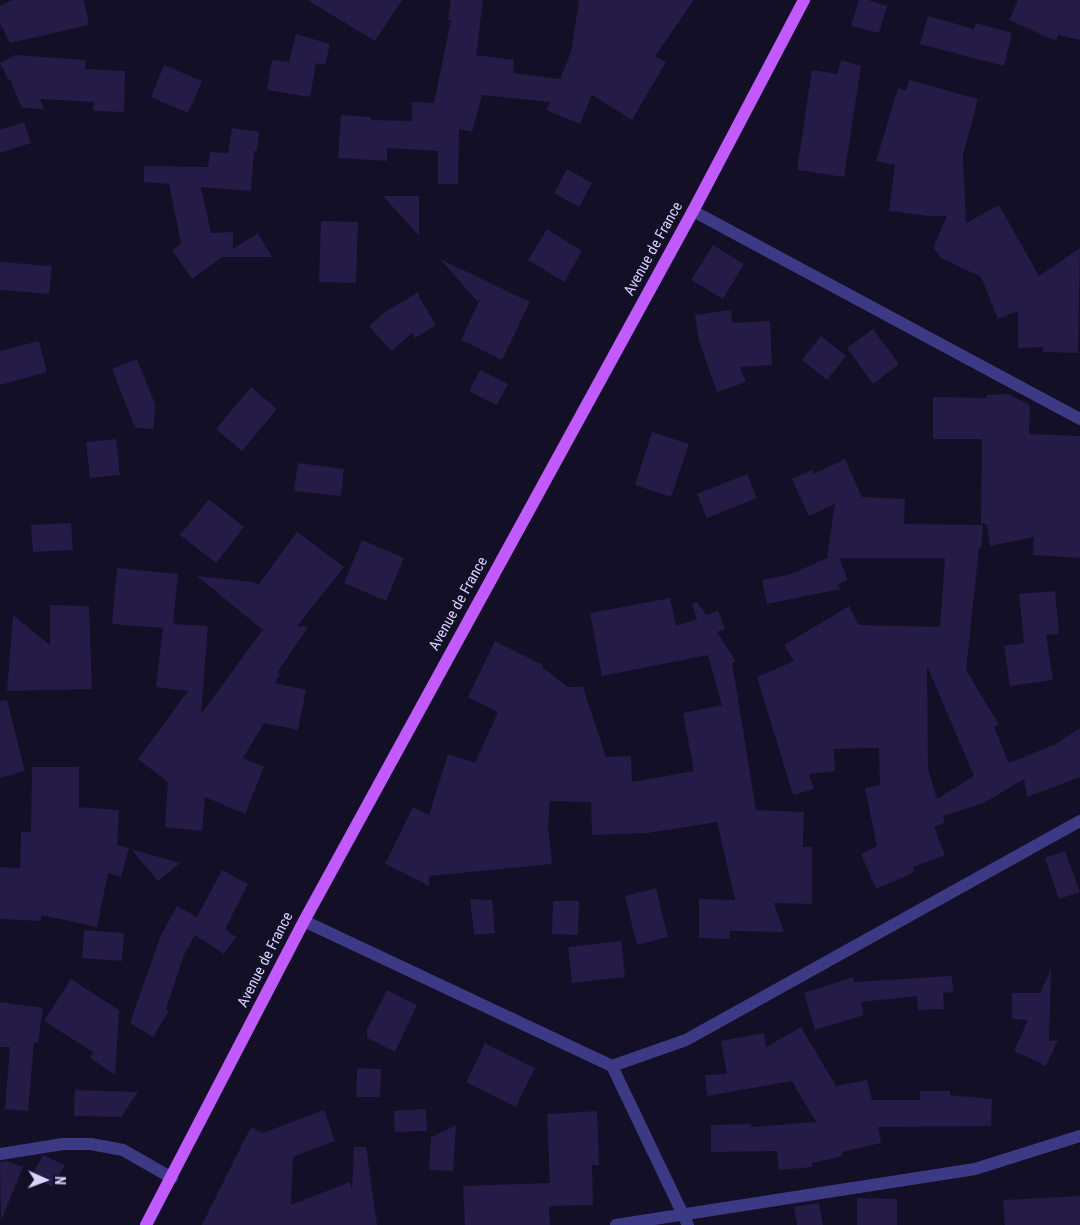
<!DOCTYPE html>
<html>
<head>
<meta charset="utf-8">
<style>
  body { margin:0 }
  #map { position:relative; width:1080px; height:1225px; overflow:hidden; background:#130f26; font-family:"Roboto Condensed",sans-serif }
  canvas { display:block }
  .north { position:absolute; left:20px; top:1155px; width:50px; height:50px; -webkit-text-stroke:4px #130f26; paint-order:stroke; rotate:92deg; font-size:14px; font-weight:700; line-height:20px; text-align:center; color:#d9d4ff }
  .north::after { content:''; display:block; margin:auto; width:18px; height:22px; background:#d9d4ff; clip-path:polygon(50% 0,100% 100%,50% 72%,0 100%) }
</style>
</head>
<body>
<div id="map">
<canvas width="1080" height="1225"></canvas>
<div class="north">N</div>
</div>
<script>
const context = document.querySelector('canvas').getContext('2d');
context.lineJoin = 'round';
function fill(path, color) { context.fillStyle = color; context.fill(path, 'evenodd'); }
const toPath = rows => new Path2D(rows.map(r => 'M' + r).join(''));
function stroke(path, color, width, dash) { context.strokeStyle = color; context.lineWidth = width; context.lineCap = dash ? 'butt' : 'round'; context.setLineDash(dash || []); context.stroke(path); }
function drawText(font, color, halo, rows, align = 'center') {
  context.font = font + ' "Roboto Condensed",sans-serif'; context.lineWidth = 4; context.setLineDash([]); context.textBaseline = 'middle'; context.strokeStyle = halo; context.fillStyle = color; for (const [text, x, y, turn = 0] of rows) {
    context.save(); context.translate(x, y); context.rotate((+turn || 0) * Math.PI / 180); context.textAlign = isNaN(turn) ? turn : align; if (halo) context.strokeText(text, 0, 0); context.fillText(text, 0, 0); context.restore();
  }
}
const building = toPath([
  [13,0,84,0,89,25,10,43,0,23,0,6],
  [307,0,402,0,375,41],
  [451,0,483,0,476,55,514,60,513,73,560,79,571,52,579,0,694,0,655,56,666,62,632,120,592,95,580,124,546,110,550,102,482,95,472,132,459,129,458,184,438,184,438,151,387,148,387,161,338,158,341,115,371,117,371,120,412,121,412,102,434,103,451,20,448,20],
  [859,0,868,0,887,6,879,33,851,26],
  [1018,0,1080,0,1080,40,1058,35,1056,41,1009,20],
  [928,16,974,29,976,23,1012,33,1004,66,920,44],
  [296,34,330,44,325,65,316,63,310,97,267,90,272,60,289,62],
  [15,55,86,60,85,69,125,71,124,112,93,111,94,102,40,99,44,109,22,108,10,80,9,81,0,63],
  [841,60,861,66,844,177,797,170,812,70,837,74],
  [164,65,202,81,188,113,151,97],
  [909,80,978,99,963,155,966,223,999,205,1039,276,1080,248,1078,353,1043,352,1043,347,1018,348,1018,311,998,319,981,277,941,258,933,247,947,216,928,216,889,211,895,165,876,161,898,88,906,91],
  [24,122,31,143,0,153,0,130],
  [232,128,259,132,257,151,254,151,251,191,201,187,211,233,233,232,233,249,258,233,272,257,222,257,192,279,172,250,181,243,169,184,144,182,144,166,208,167,210,152,228,153],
  [567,169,592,183,579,207,554,193],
  [383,196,419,196,419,236],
  [321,221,358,222,356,283,319,282],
  [547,229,582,251,564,282,528,260],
  [713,245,744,264,723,299,691,280],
  [440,259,530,302,502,360,461,340,480,299,477,301],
  [0,262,52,266,49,294,0,290],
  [419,292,419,297,436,325,415,338,412,333,391,351,369,326,385,312],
  [731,310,732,323,770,321,772,365,740,367,746,382,717,392,699,341,695,315],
  [873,329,899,364,873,384,847,348],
  [821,336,846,356,827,380,802,360],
  [39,341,47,372,0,385,0,351],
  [137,359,155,404,154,429,135,428,112,369],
  [480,370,508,384,497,405,469,391],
  [251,387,277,409,242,451,216,429],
  [1008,394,1030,405,1029,434,1080,436,1080,558,1033,555,1034,537,990,546,987,524,981,524,982,439,933,439,933,397,987,398,987,395],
  [652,432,689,444,671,497,635,485],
  [116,439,120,475,90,478,86,442],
  [845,459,862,497,905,499,904,524,983,525,981,548,979,548,966,670,999,725,994,727,1009,763,1056,744,1080,728,1080,777,1027,797,1024,779,984,803,943,816,945,823,934,827,945,855,913,867,915,872,876,889,861,854,877,846,865,788,880,785,879,748,834,749,835,771,809,774,814,789,793,795,757,677,794,661,784,645,849,606,859,625,940,627,945,558,839,558,848,580,837,585,840,589,767,604,762,580,788,575,830,557,827,557,835,504,809,516,792,479,812,470,814,474],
  [927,666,974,776,937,799,928,769],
  [298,463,344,469,341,496,294,491],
  [747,474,757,498,707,518,697,494],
  [209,499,244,527,216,563,180,535],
  [71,523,73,550,33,552,31,525],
  [297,532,344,567,297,626,308,627,277,673,280,674,275,683,306,690,298,730,264,723,243,758,264,767,245,814,205,797,202,831,165,827,168,782,138,759,188,691,156,687,163,628,112,624,117,568,178,574,173,624,208,626,201,714,262,631,264,631,197,576,254,582,258,585],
  [362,540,404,558,386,601,344,583],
  [1055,591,1059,634,1046,635,1053,680,1010,686,1004,646,1024,643,1019,594],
  [670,598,676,626,697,619,692,604,697,602,706,615,718,611,725,629,717,632,736,662,732,663,756,810,804,812,803,847,812,847,812,904,774,903,784,932,730,931,730,939,699,938,699,899,735,900,717,822,648,833,592,835,591,802,550,801,548,826,552,864,429,876,429,886,385,864,413,807,429,815,448,754,475,763,498,712,468,697,495,641,543,665,542,667,568,687,583,687,606,757,631,756,632,782,694,771,683,713,722,705,708,655,602,676,590,613],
  [50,605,89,606,92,689,7,691,13,615,50,645],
  [7,700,25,771,0,778,0,701],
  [32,767,79,767,79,807,119,810,117,845,129,848,121,877,108,873,97,927,41,915,41,921,0,919,0,867,20,868,21,832,31,832],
  [131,849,180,863,158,881],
  [1065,851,1080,892,1059,899,1045,858],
  [222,870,248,884,225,929,236,937,224,954,195,935,184,955,166,1009,169,1011,153,1037,130,1023,161,935,177,906,197,917],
  [656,888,668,937,637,945,625,896],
  [470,899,492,900,495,933,474,935],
  [553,901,579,901,578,935,552,934],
  [84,930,124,933,122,961,82,958],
  [621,941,625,977,572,983,568,947],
  [1051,970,1049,1041,1058,1040,1046,1066,1014,1051,1028,1020,1012,1019,1012,993,1040,993],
  [952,976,953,992,943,993,944,1009,918,1010,917,996,861,1002,864,1015,815,1030,804,993,853,977,854,982],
  [71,979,119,1010,115,1075,90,1058,93,1052,44,1021],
  [387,990,417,1005,395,1052,367,1038,367,1029],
  [0,1002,43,1008,38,1043,34,1043,28,1111,5,1109,10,1047,0,1047],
  [801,1027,836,1086,867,1080,872,1100,920,1100,920,1091,950,1091,950,1095,992,1099,991,1126,878,1127,881,1143,842,1152,843,1156,812,1163,812,1167,779,1170,777,1151,711,1152,711,1125,751,1124,751,1127,816,1122,792,1081,707,1096,705,1075,727,1074,721,1041,764,1033,766,1047],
  [485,1043,535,1068,516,1107,466,1082],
  [357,1068,381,1069,380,1097,356,1097],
  [75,1090,138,1092,121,1117,74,1116],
  [426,1109,427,1131,395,1132,394,1111],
  [324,1110,335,1141,293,1157,291,1205,350,1182,352,1189,354,1147,366,1147,377,1225,202,1225,251,1127,263,1133],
  [597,1111,599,1165,592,1165,593,1205,549,1206,550,1225,465,1225,463,1186,550,1183,547,1114],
  [456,1125,453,1171,429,1170,431,1137],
  [43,1155,65,1165,53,1187,32,1176],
  [7,1161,23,1167,1,1221,0,1162],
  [1080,1196,1080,1225,1005,1225,1003,1200],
  [857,1198,897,1199,897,1225,857,1225],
  [819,1203,823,1225,797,1225,794,1207]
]);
const minor = toPath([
  [693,211,1080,419],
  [304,921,612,1066,688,1225],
  [612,1066,686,1040,1080,821],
  [0,1154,63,1144,91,1144,123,1150,172,1178],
  [616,1225,975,1169,1080,1136]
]);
const primary = toPath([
  [146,1225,304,921,693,211,804,0]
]);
const streetNames = [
  ["Avenue de France",654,249,-61],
  ["Avenue de France",459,604,-61],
  ["Avenue de France",266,960,-63]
];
fill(building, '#241b47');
stroke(minor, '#3d3a85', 12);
stroke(primary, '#c25bff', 12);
drawText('15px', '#d9d4ff', '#130f26', streetNames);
</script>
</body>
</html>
